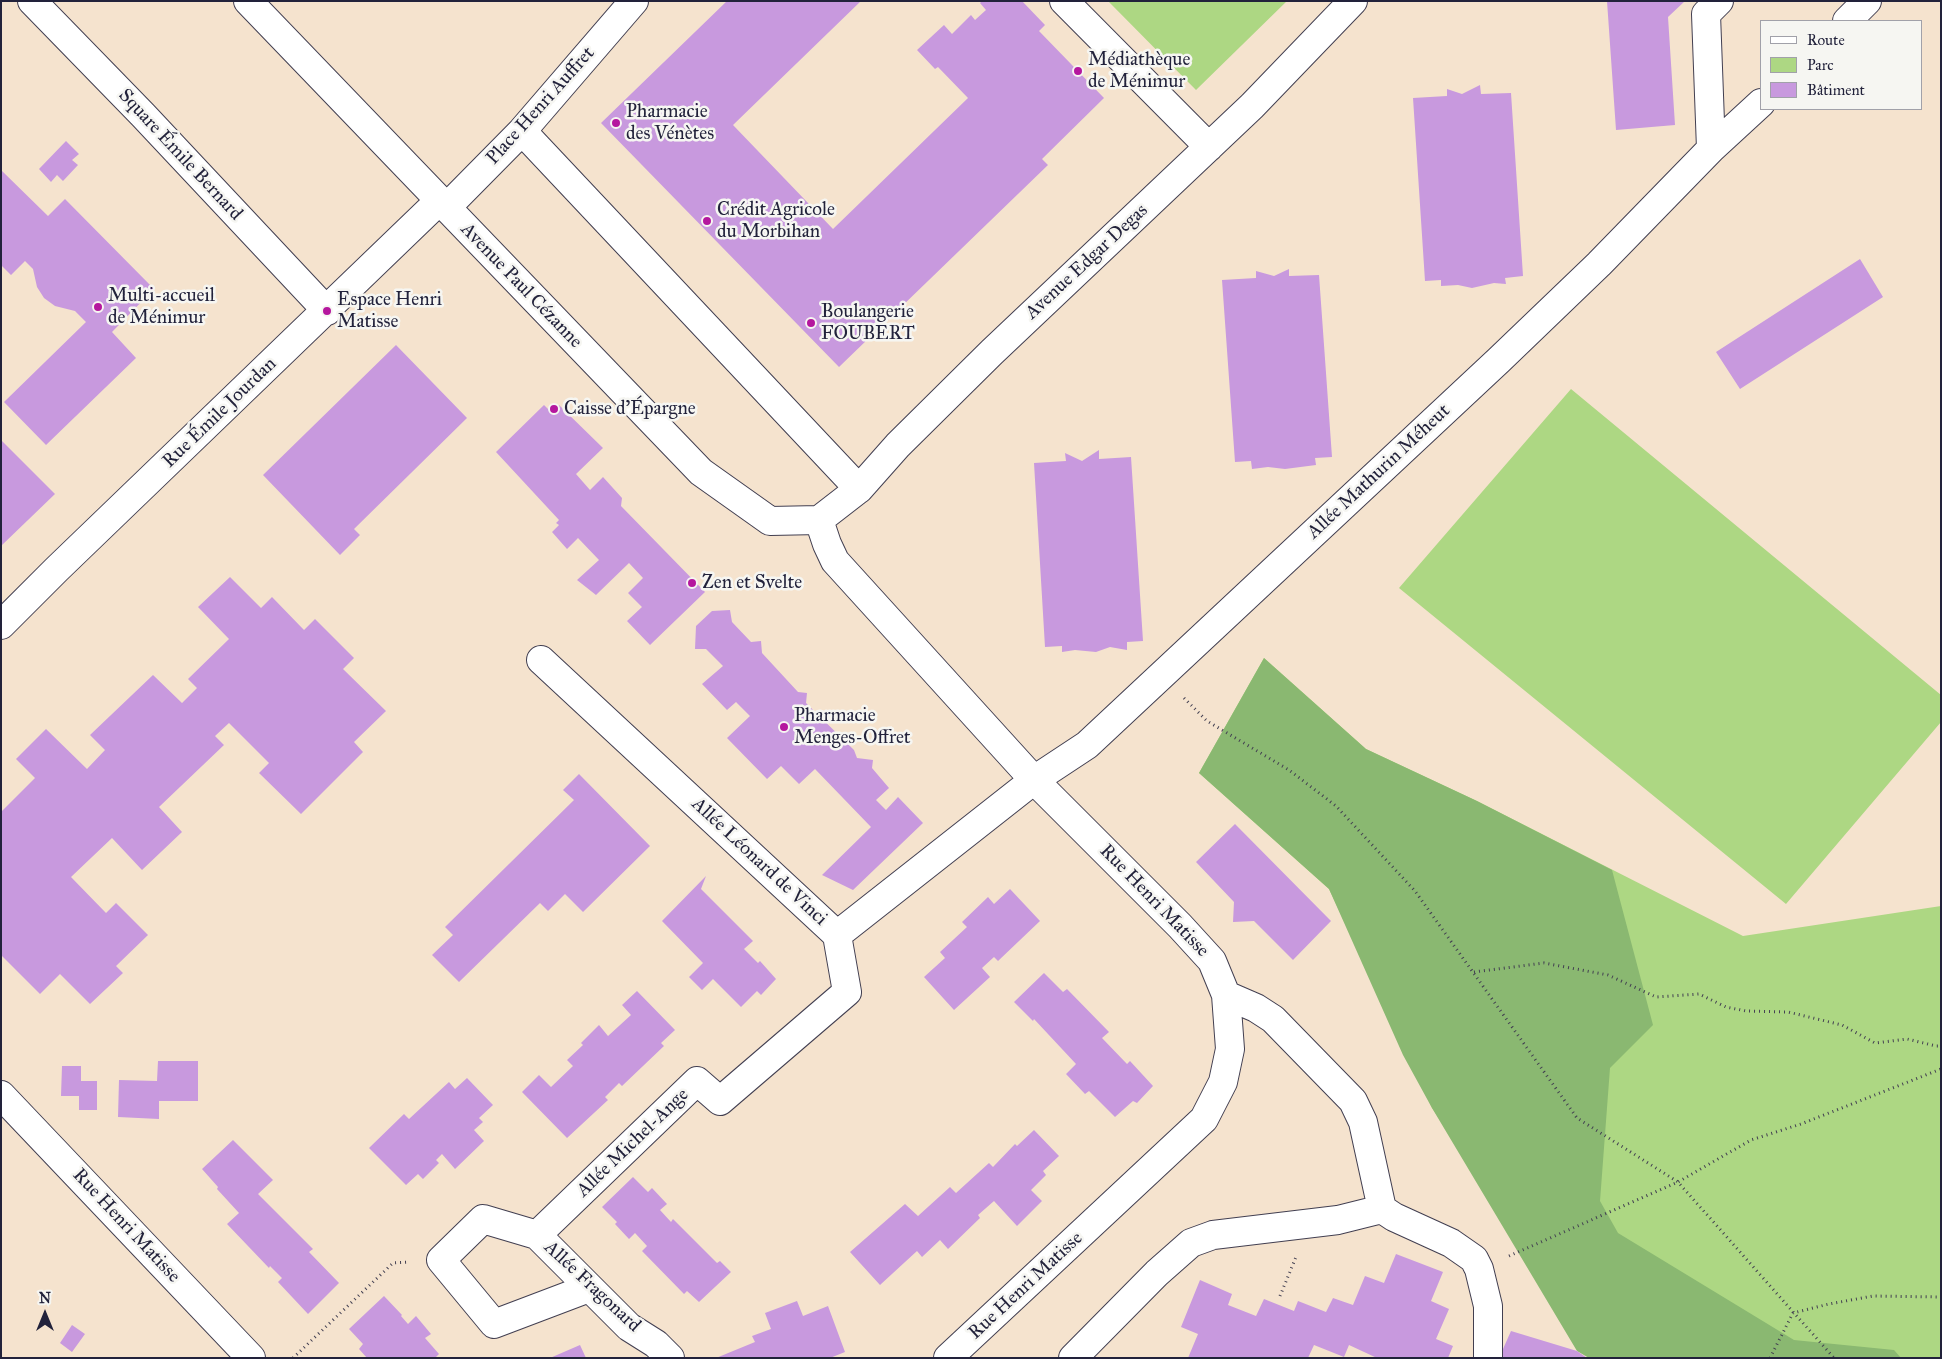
<!DOCTYPE html>
<html>
<head>
<meta charset="utf-8">
<style>
  body { margin:0 }
  #map { position:relative; width:1942px; height:1359px; overflow:hidden; background:#f5e3ce; font-family:"IM FELL Great Primer",serif }
  canvas { display:block }
  .frame { position:absolute; inset:0; border:2px solid #22223b; pointer-events:none }
  .legend { position:absolute; left:1760px; top:20px; width:162px; height:90px; box-sizing:border-box; background:#f6f6f2; border:1px solid #a1a1a9; margin:0; padding:6px 9px; list-style:none; font-size:15px; color:#22223b }
  .legend li { display:flex; align-items:center; gap:10px; height:25px }
  .legend b { width:25px; border:1px solid #a1a1a9 }
  .north { position:absolute; left:20px; top:1289px; width:50px; height:50px; -webkit-text-stroke:4px #f6f6f2; paint-order:stroke; rotate:0deg; font-size:14px; font-weight:700; line-height:20px; text-align:center; color:#22223b }
  .north::after { content:''; display:block; margin:auto; width:18px; height:22px; background:#22223b; clip-path:polygon(50% 0,100% 100%,50% 72%,0 100%) }
</style>
</head>
<body>
<div id="map">
<canvas width="1942" height="1359"></canvas>
<div class="frame"></div>
<ul class="legend">
<li><b style="height:6px;background:#fff"></b>Route</li>
<li><b style="height:14px;background:#add783"></b>Parc</li>
<li><b style="height:14px;background:#c899de"></b>Bâtiment</li>
</ul>
<div class="north">N</div>
</div>
<script>
const context = document.querySelector('canvas').getContext('2d');
context.lineJoin = 'round';
function fill(path, color) { context.fillStyle = color; context.fill(path, 'evenodd'); }
const toPath = rows => new Path2D(rows.map(r => 'M' + r).join(''));
function stroke(path, color, width, dash) { context.strokeStyle = color; context.lineWidth = width; context.lineCap = dash ? 'butt' : 'round'; context.setLineDash(dash || []); context.stroke(path); }
function drawText(font, color, halo, rows, align = 'center') {
  context.font = font + ' "IM FELL Great Primer",serif'; context.lineWidth = 5; context.setLineDash([]); context.textBaseline = 'middle'; context.strokeStyle = halo; context.fillStyle = color; for (const [text, x, y, turn = 0] of rows) {
    context.save(); context.translate(x, y); context.rotate((+turn || 0) * Math.PI / 180); context.textAlign = isNaN(turn) ? turn : align; if (halo) context.strokeText(text, 0, 0); context.fillText(text, 0, 0); context.restore();
  }
}
const green = toPath([
  [1108,1,1287,1,1196,90],
  [1571,389,1941,695,1941,722,1786,904,1399,588],
  [1264,658,1366,749,1477,801,1743,936,1941,906,1941,1358,1602,1358,1432,1108,1329,889,1199,773]
]);
const forest = toPath([
  [1264,658,1366,749,1477,801,1612,870,1653,1025,1610,1068,1600,1201,1618,1233,1794,1340,1894,1350,1901,1358,1589,1358,1577,1351,1432,1108,1403,1055,1329,889,1199,773]
]);
const building = toPath([
  [727,1,861,1,733,125,833,229,968,98,938,67,935,69,917,50,944,25,952,34,971,15,975,20,986,10,980,3,982,1,1022,1,1045,25,1039,31,1104,98,1042,159,1048,165,839,367,601,123],
  [1607,1,1685,1,1668,17,1675,125,1616,130],
  [1480,85,1481,94,1511,93,1523,276,1505,278,1506,284,1494,283,1472,288,1458,285,1441,286,1441,280,1425,281,1413,98,1447,96,1447,89,1462,94],
  [66,141,79,154,72,160,78,165,63,181,57,175,51,182,39,169],
  [1,170,48,216,65,199,154,289,112,332,136,358,46,445,4,402,86,322,75,311,55,306,44,298,37,287,33,269,25,261,11,275,1,265],
  [1860,259,1883,297,1740,389,1716,352],
  [1289,269,1289,276,1319,275,1332,457,1315,458,1316,465,1285,469,1268,467,1252,469,1251,461,1235,462,1222,280,1256,278,1256,271,1274,276],
  [396,345,467,418,354,529,360,535,340,555,263,475],
  [544,405,552,413,559,405,603,448,576,474,590,490,603,477,622,498,621,506,705,592,650,645,627,621,642,607,628,593,643,578,629,563,596,595,577,580,599,560,578,538,567,549,552,532,559,525,556,523,559,520,496,452],
  [1,440,55,494,1,546],
  [1099,450,1099,459,1131,457,1143,641,1127,642,1127,650,1110,647,1096,652,1075,650,1062,652,1062,646,1045,647,1034,463,1066,461,1065,453,1082,461],
  [230,577,261,608,272,597,304,630,315,619,354,658,343,669,386,711,354,742,363,752,301,814,259,773,269,763,229,723,215,736,224,745,159,807,182,832,142,870,112,838,71,877,106,913,116,903,148,935,116,966,123,973,90,1004,60,974,40,994,1,955,1,812,35,778,16,759,46,729,87,769,105,750,90,735,153,675,182,703,197,688,188,679,229,639,198,607],
  [730,610,732,622,751,642,761,641,762,653,798,692,807,693,806,703,854,750,857,758,873,760,872,768,889,788,876,800,886,810,898,797,923,823,853,890,822,875,871,827,815,769,799,784,781,766,767,779,727,738,750,716,736,702,727,710,702,684,723,666,706,649,695,649,696,626,712,611],
  [579,774,650,846,583,912,565,894,548,911,540,903,459,982,432,955,453,935,445,927,574,800,563,790],
  [1235,824,1331,921,1293,960,1254,921,1233,922,1234,902,1196,862],
  [706,876,701,889,753,941,744,949,758,963,760,961,776,979,761,995,757,991,741,1007,713,979,702,990,689,977,703,963,662,921],
  [1010,889,1040,921,998,961,994,957,982,968,990,977,954,1010,924,977,945,958,940,952,967,927,962,922,988,897,994,904],
  [1044,973,1063,992,1067,989,1109,1032,1102,1038,1127,1064,1130,1061,1153,1086,1137,1103,1133,1101,1115,1117,1089,1091,1085,1094,1066,1074,1076,1064,1034,1019,1033,1021,1014,1002],
  [637,991,675,1030,661,1043,664,1046,622,1086,619,1083,605,1097,608,1100,567,1138,522,1092,539,1075,551,1087,573,1066,567,1060,583,1045,581,1043,599,1025,608,1036,631,1015,622,1005],
  [158,1061,198,1061,198,1101,159,1101,159,1119,118,1117,119,1080,157,1081],
  [62,1066,81,1066,81,1081,97,1081,97,1110,79,1110,79,1096,61,1096],
  [467,1078,493,1105,479,1118,483,1122,474,1130,484,1141,455,1169,442,1154,436,1160,439,1163,423,1179,418,1174,406,1185,369,1148,404,1114,409,1119,449,1082,455,1089],
  [1034,1130,1059,1156,1043,1171,1046,1175,1031,1190,1042,1201,1017,1226,994,1201,978,1215,980,1218,948,1249,940,1240,922,1257,917,1251,880,1285,850,1252,905,1204,918,1216,950,1187,956,1193,989,1163,993,1167,1015,1144,1017,1146],
  [233,1140,273,1180,258,1194,313,1249,309,1252,339,1283,308,1314,278,1282,282,1278,270,1266,269,1268,227,1224,239,1213,217,1189,218,1187,202,1169],
  [633,1177,648,1192,652,1188,667,1204,660,1210,671,1222,673,1219,717,1263,720,1261,731,1272,699,1302,687,1291,684,1294,642,1251,647,1246,635,1233,629,1239,615,1224,617,1222,602,1207],
  [1396,1254,1443,1272,1431,1301,1449,1309,1436,1339,1453,1346,1448,1358,1377,1358,1349,1345,1344,1357,1314,1345,1308,1358,1188,1358,1198,1334,1181,1327,1200,1280,1232,1294,1228,1305,1256,1316,1264,1299,1294,1311,1298,1301,1326,1312,1333,1298,1353,1305,1365,1276,1384,1283],
  [384,1296,402,1315,401,1316,408,1324,416,1316,431,1334,425,1338,439,1354,435,1358,367,1358,359,1349,363,1344,349,1329],
  [797,1301,803,1316,828,1306,845,1352,830,1358,716,1358,755,1342,752,1336,771,1329,765,1313],
  [72,1325,85,1334,72,1352,60,1343],
  [1511,1331,1577,1351,1587,1358,1499,1358],
  [580,1345,586,1358,550,1358]
]);
const path = toPath([
  [1184,698,1207,721,1289,770,1336,806,1415,891,1577,1118,1678,1182,1834,1358],
  [1474,972,1544,963,1608,975,1656,997,1699,994,1726,1007,1746,1011,1788,1012,1842,1025,1875,1043,1907,1039,1936,1046,1941,1046],
  [1509,1256,1678,1182,1751,1140,1801,1124,1941,1069],
  [1280,1296,1296,1257],
  [293,1358,393,1263,408,1262],
  [1770,1358,1793,1313,1829,1304,1873,1296,1941,1297]
]);
const minor = toPath([
  [32,1,143,115,327,311],
  [248,1,701,472,770,521,819,520],
  [1064,1,1209,147],
  [1847,21,1867,1],
  [522,131,859,489],
  [1711,149,1706,14,1719,1],
  [446,208,522,131,634,1],
  [819,520,827,544,835,561,1034,780,1180,926,1212,961,1226,995,1230,1049,1223,1082,1204,1119,948,1358],
  [819,520,859,489,898,445,992,352,1252,106,1353,1],
  [1,625,57,569,439,201],
  [541,660,837,935],
  [837,935,1034,780,1087,745,1499,360,1599,264,1711,149,1761,103],
  [1226,995,1256,1008,1273,1019,1353,1101,1363,1122,1382,1209],
  [1,1095,251,1358],
  [537,1235,697,1081,720,1101,847,992,837,935],
  [589,1288,494,1324,441,1260,483,1219,537,1235,629,1327,656,1344,670,1358],
  [1073,1358,1157,1273,1191,1243,1213,1235,1338,1220,1382,1209,1394,1217,1451,1243,1474,1259,1479,1269,1488,1306,1488,1358]
]);
const markers = [
  [1078,71,5,"#b5179e"],
  [616,123,5,"#b5179e"],
  [707,221,5,"#b5179e"],
  [98,307,5,"#b5179e"],
  [327,311,5,"#b5179e"],
  [811,323,5,"#b5179e"],
  [554,409,5,"#b5179e"],
  [692,583,5,"#b5179e"],
  [784,727,5,"#b5179e"]
];
const poiNames = [
  ["Médiathèque",1088,60],
  ["de Ménimur",1088,82],
  ["Pharmacie",626,112],
  ["des Vénètes",626,134],
  ["Crédit Agricole",717,210],
  ["du Morbihan",717,232],
  ["Multi-accueil",108,296],
  ["de Ménimur",108,318],
  ["Espace Henri",337,300],
  ["Matisse",337,322],
  ["Boulangerie",821,312],
  ["FOUBERT",821,334],
  ["Caisse d'Épargne",564,409],
  ["Zen et Svelte",702,583],
  ["Pharmacie",794,716],
  ["Menges-Offret",794,738]
];
const streetNames = [
  ["Place Henri Auffret",541,106,-48],
  ["Square Émile Bernard",180,155,47],
  ["Avenue Edgar Degas",1087,262,-43],
  ["Avenue Paul Cézanne",521,286,46],
  ["Rue Émile Jourdan",220,413,-44],
  ["Allée Mathurin Méheut",1379,472,-43],
  ["Allée Léonard de Vinci",759,862,43],
  ["Rue Henri Matisse",1154,901,46],
  ["Allée Michel-Ange",633,1143,-44],
  ["Rue Henri Matisse",126,1226,47],
  ["Rue Henri Matisse",1026,1286,-43],
  ["Allée Fragonard",592,1287,43]
];
fill(green, '#add783');
fill(forest, '#8ab871');
fill(building, '#c899de');
stroke(minor, '#423f51', 30);
stroke(path, '#423f51', 3, [1, 4]);
stroke(minor, '#fff', 28);
for (const [x, y, r, color] of markers) { const dot = new Path2D(); dot.arc(x, y, r, 0, 2 * Math.PI); context.fillStyle = color; context.fill(dot); stroke(dot, '#f6f6f2', 2); }
drawText('19px', '#22223b', '#f6f6f2', poiNames, 'left');
drawText('19px', '#22223b', '#f6f6f2', streetNames);
</script>
</body>
</html>
